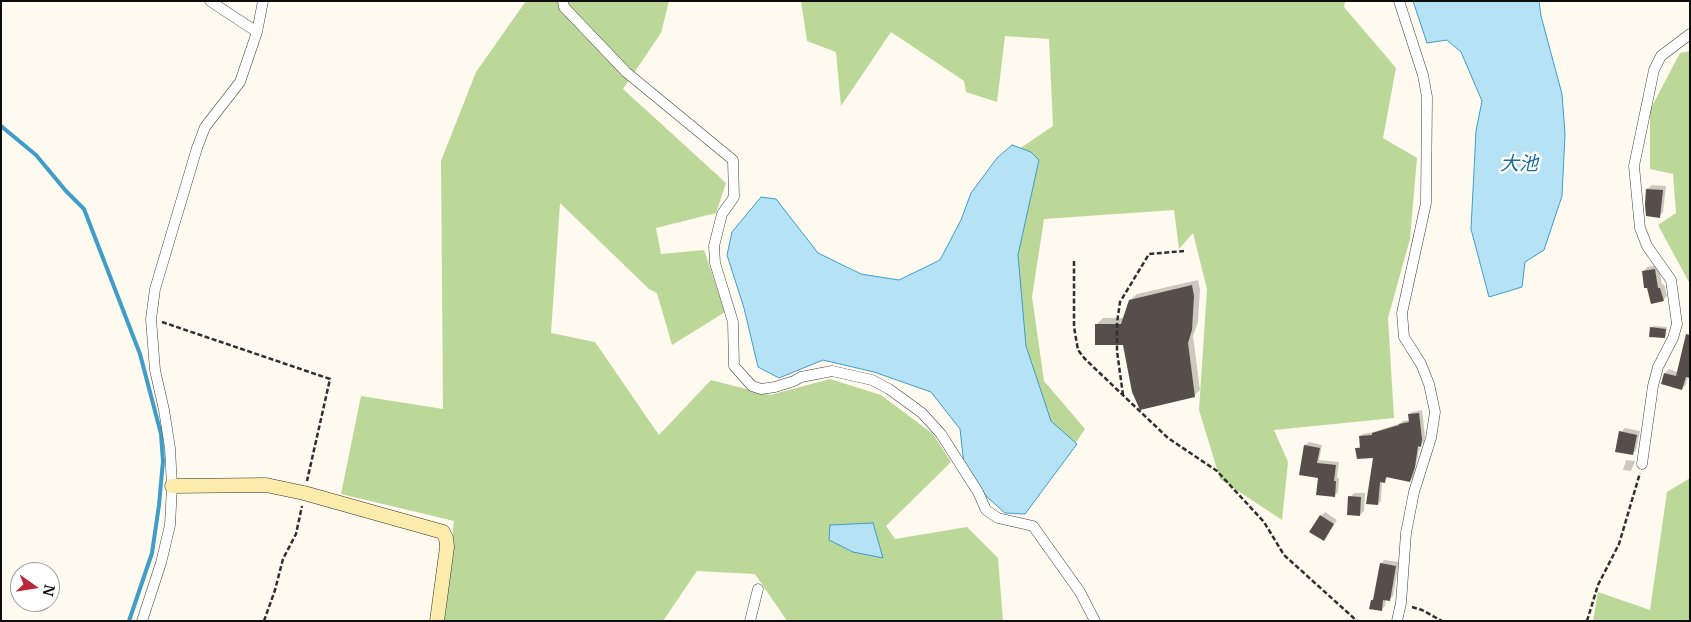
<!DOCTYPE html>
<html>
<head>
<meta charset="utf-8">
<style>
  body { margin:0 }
  #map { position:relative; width:1691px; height:622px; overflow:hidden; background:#fefaef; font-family:Merriweather,serif }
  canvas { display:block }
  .frame { position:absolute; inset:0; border:2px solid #0d0d0d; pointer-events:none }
  .north { position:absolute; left:10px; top:562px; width:50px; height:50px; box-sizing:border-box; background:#fff; border:1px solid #9e9e9e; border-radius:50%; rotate:103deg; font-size:14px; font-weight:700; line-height:20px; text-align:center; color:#0d0d0d }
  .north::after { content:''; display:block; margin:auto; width:18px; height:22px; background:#b92a3d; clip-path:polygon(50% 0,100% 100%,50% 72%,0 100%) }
</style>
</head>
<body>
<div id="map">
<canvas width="1691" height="622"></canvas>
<div class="frame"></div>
<div class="north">N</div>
</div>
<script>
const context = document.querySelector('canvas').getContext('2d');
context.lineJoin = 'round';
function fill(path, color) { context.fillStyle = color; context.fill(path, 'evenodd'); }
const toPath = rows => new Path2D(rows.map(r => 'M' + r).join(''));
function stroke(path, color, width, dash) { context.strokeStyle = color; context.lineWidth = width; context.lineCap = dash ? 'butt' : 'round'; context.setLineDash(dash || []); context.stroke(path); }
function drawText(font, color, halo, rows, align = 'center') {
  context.font = font + ' Merriweather,"Noto Sans JP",serif'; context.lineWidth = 5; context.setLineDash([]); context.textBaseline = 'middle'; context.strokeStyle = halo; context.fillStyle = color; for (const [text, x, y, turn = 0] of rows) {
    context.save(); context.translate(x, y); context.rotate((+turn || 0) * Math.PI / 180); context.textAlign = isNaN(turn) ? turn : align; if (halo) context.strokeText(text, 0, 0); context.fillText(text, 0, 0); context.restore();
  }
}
const forest = toPath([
  [526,1,669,1,661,33,623,89,726,183,716,213,656,228,661,254,704,250,725,312,672,345,657,293,649,289,560,203,551,333,595,342,659,435,711,380,770,395,830,379,881,395,933,434,951,462,886,526,895,539,967,527,998,558,1003,621,787,621,755,574,697,571,663,621,444,621,454,521,341,494,361,396,443,409,441,161,476,72],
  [801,1,1345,1,1344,7,1396,68,1383,138,1417,158,1410,239,1388,318,1394,418,1274,430,1288,462,1282,520,1220,479,1199,410,1207,289,1193,233,1179,249,1174,210,1044,219,1032,297,1044,381,1085,429,1071,450,1021,398,1002,261,1019,149,1053,126,1049,39,1005,36,997,102,966,92,964,81,891,32,841,106,836,52,807,41],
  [1690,51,1690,284,1658,225,1676,213,1673,174,1650,169,1650,110,1680,53],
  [1690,478,1690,621,1593,621,1598,592,1650,610,1667,492]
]);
const water = toPath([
  [1413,1,1539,1,1541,16,1562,94,1565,134,1562,196,1544,250,1525,262,1522,287,1489,297,1471,229,1476,131,1482,101,1461,52,1447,40,1427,43,1413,1],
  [1012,145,1031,152,1039,160,1018,255,1026,346,1051,421,1077,444,1025,514,1005,513,987,497,964,465,960,429,931,392,874,372,823,360,779,378,758,367,744,308,727,255,732,232,761,197,776,199,818,253,861,274,899,280,940,260,961,220,971,193,997,158,1012,145],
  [873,523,883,558,853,552,829,540,830,525,873,523]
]);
const shadow = toPath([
  [1652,185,1666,186,1663,212,1659,216,1647,189],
  [1659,265,1662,285,1664,284,1667,296,1663,300,1643,272,1647,267],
  [1198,280,1200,289,1198,322,1193,336,1200,390,1194,396,1097,324,1103,318,1125,318,1130,300,1137,294],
  [1653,326,1667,327,1666,335,1664,337,1652,328],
  [1669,369,1688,376,1686,385,1682,388,1665,373],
  [1422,410,1425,436,1424,442,1420,446,1413,478,1410,480,1388,476,1385,481,1382,481,1381,501,1378,504,1375,456,1357,448,1361,445,1360,436,1363,434,1374,432,1401,423,1403,421,1410,420,1409,415,1412,412],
  [1625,428,1640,431,1636,450,1632,454,1621,432],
  [1309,442,1322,445,1319,460,1339,462,1337,478,1339,478,1338,492,1334,496,1319,477,1305,445],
  [1626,460,1635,461,1631,471,1623,470],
  [1354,493,1365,493,1364,511,1360,515,1350,497],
  [1325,512,1337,520,1323,540,1321,516],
  [1384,560,1399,562,1393,596,1389,599,1386,599,1385,606,1381,610,1372,600,1375,597,1381,564]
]);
const stream = toPath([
  [1,126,36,155,66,191,84,209,140,354,161,434,163,461,159,505,152,553,129,621]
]);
const building = toPath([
  [1646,189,1663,190,1660,218,1646,216,1645,204],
  [1655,269,1658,288,1660,288,1664,301,1651,304,1647,288,1644,288,1642,271],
  [1192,285,1194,296,1192,330,1188,343,1195,397,1140,410,1132,392,1123,345,1095,345,1095,324,1121,324,1129,300],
  [1650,327,1666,329,1665,338,1649,337],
  [1686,334,1690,335,1690,378,1686,377,1682,390,1661,384,1664,373,1676,376],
  [1419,413,1422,439,1421,447,1418,446,1415,467,1410,482,1386,477,1385,483,1380,482,1378,505,1366,504,1373,458,1357,459,1355,448,1360,448,1359,436,1372,435,1372,433,1399,425,1399,424,1409,422,1408,414],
  [1619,431,1637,435,1633,455,1615,452],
  [1304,445,1320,448,1317,463,1336,465,1334,481,1336,481,1335,497,1316,495,1318,478,1299,475],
  [1348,496,1361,497,1360,516,1347,515],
  [1320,515,1334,524,1324,541,1309,532],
  [1380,563,1396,566,1390,601,1383,600,1382,611,1369,609,1371,600,1373,600]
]);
const path = toPath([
  [1074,261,1074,327,1078,350,1085,359,1168,438,1217,471,1264,522,1284,555,1357,621],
  [162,322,330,379,307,481],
  [1123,395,1117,351,1117,323,1120,302,1149,254,1184,251],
  [1412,607,1422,610,1442,621],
  [264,621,275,590,283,559,296,534,302,506],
  [1587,621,1598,585,1619,544,1640,473]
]);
const street = toPath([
  [210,1,257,32],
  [563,1,564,7,626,72,733,160,734,197,722,214,714,246,715,263,733,322,734,366,752,386,761,389,775,387,794,381,801,377,832,371,872,380,889,389,922,413,941,434,978,492,986,510,998,518,1033,526,1080,592,1095,621],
  [1642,464,1653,386,1658,367,1673,338,1677,324,1671,280,1647,246,1640,228,1634,166,1654,70,1661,56,1690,34],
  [142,621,161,563,170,525,172,486,170,448,164,410,155,370,151,319,155,289,197,148,205,127,240,82,257,32,263,1],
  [750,621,758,589],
  [1397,621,1401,603,1406,533,1414,492,1431,438,1435,412,1429,384,1421,364,1404,337,1402,313,1426,203,1427,97,1423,75,1399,1]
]);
const secondary = toPath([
  [172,486,266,485,304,493,443,532,446,538,447,547,437,621]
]);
const waterNames = [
  ["大池",1519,165]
];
fill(forest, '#bbd899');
fill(water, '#b5e2f4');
stroke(water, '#3f9dc8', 1);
fill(shadow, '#0003');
stroke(stream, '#3f9dc8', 4);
fill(building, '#564e4a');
stroke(street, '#404040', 11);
stroke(secondary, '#2f2f2f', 15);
stroke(path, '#2f2f2f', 2.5, [5, 2.5]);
stroke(street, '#fff', 10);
stroke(secondary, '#fcecac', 14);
drawText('italic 19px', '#1b6e9b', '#fff', waterNames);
</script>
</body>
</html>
